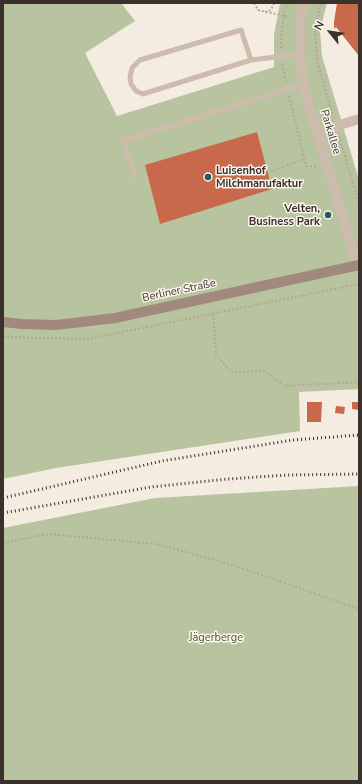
<!DOCTYPE html>
<html>
<head>
<meta charset="utf-8">
<style>
  body { margin:0 }
  #map { position:relative; width:362px; height:784px; overflow:hidden; background:#f4ebe1; font-family:"Nunito Sans",sans-serif }
  canvas { display:block }
  .frame { position:absolute; inset:0; border:4px solid #3b302b; pointer-events:none }
  .north { position:absolute; left:310px; top:12px; width:40px; height:40px; -webkit-text-stroke:3px #fbf5ee; paint-order:stroke; rotate:300deg; font-size:11px; font-weight:700; line-height:16px; text-align:center; color:#3b302b }
  .north::after { content:''; display:block; margin:auto; width:14px; height:18px; background:#3b302b; clip-path:polygon(50% 0,100% 100%,50% 72%,0 100%) }
</style>
</head>
<body>
<div id="map">
<canvas width="362" height="784"></canvas>
<div class="frame"></div>
<div class="north">N</div>
</div>
<script>
const context = document.querySelector('canvas').getContext('2d');
context.lineJoin = 'round';
function fill(path, color) { context.fillStyle = color; context.fill(path, 'evenodd'); }
const toPath = rows => new Path2D(rows.map(r => 'M' + r).join(''));
function stroke(path, color, width, dash) { context.strokeStyle = color; context.lineWidth = width; context.lineCap = dash ? 'butt' : 'round'; context.setLineDash(dash || []); context.stroke(path); }
function drawText(font, color, halo, rows, align = 'center') {
  context.font = font + ' "Nunito Sans",sans-serif'; context.lineWidth = 3; context.setLineDash([]); context.textBaseline = 'middle'; context.strokeStyle = halo; context.fillStyle = color; for (const [text, x, y, turn = 0] of rows) {
    context.save(); context.translate(x, y); context.rotate((+turn || 0) * Math.PI / 180); context.textAlign = isNaN(turn) ? turn : align; if (halo) context.strokeText(text, 0, 0); context.fillText(text, 0, 0); context.restore();
  }
}
const green = toPath([
  [3,3,121,3,135,21,85,53,117,116,274,67,274,35,280,3,327,3,320,30,322,56,359,180,359,389,299,392,300,431,56,468,3,479],
  [359,486,359,781,3,781,3,528,155,498]
]);
const building = toPath([
  [337,3,359,3,359,56,336,27,334,29,334,22],
  [257,132,272,189,160,224,145,165],
  [307,402,322,402,321,422,307,422],
  [352,402,359,402,359,410,352,409],
  [336,406,345,407,344,414,335,413]
]);
const path = toPath([
  [254,3,258,10,289,17],
  [321,3,315,29,317,61,333,116],
  [265,12,271,10,274,3],
  [281,48,281,36,286,3],
  [282,64,286,82],
  [289,96,306,166,317,167],
  [339,136,359,204],
  [271,171,305,159],
  [213,314,216,355,231,372,264,371,285,386,359,382],
  [3,337,88,339,359,284],
  [3,543,48,534,156,544,230,564,359,609]
]);
const lane = toPath([
  [251,60,241,30,140,60,132,68,130,77,131,84,136,91,143,94,251,60,300,54],
  [136,178,123,141,303,84]
]);
const street = toPath([
  [304,3,300,19,300,54,303,84,357,265],
  [317,132,359,119]
]);
const secondary = toPath([
  [3,322,22,324,56,325,115,318,359,265]
]);
const rail = toPath([
  [3,498,162,461,293,440,359,435],
  [3,513,151,487,228,479,288,475,359,474]
]);
const markers = [
  [208,177,4,"#1f5a5e"],
  [328,215,4,"#1f5a5e"]
];
const streetNames = [
  ["Parkallee",330,132,73],
  ["Berliner Straße",179,291,-12]
];
const poiNames = [
  ["Luisenhof",216,171],
  ["Milchmanufaktur",216,184],
  ["Velten,",320,209,"right"],
  ["Business Park",320,222,"right"]
];
const parkNames = [
  ["Jägerberge",216,638]
];
fill(green, '#b8c4a0');
fill(building, '#c8694b');
stroke(path, '#b9a596', 2, [2, 2]);
stroke(lane, '#cdbbac', 5);
stroke(street, '#cdbbac', 10);
stroke(secondary, '#a18a7d', 10);
stroke(rail, '#3b302b', 3, [1, 3]);
for (const [x, y, r, color] of markers) { const dot = new Path2D(); dot.arc(x, y, r, 0, 2 * Math.PI); context.fillStyle = color; context.fill(dot); stroke(dot, '#fbf5ee', 1.5); }
drawText('11px', '#3b302b', '#fbf5ee', streetNames);
drawText('bold 11px', '#3b302b', '#fbf5ee', poiNames, 'left');
drawText('11px', '#4a5a2e', '#fbf5ee', parkNames);
</script>
</body>
</html>
